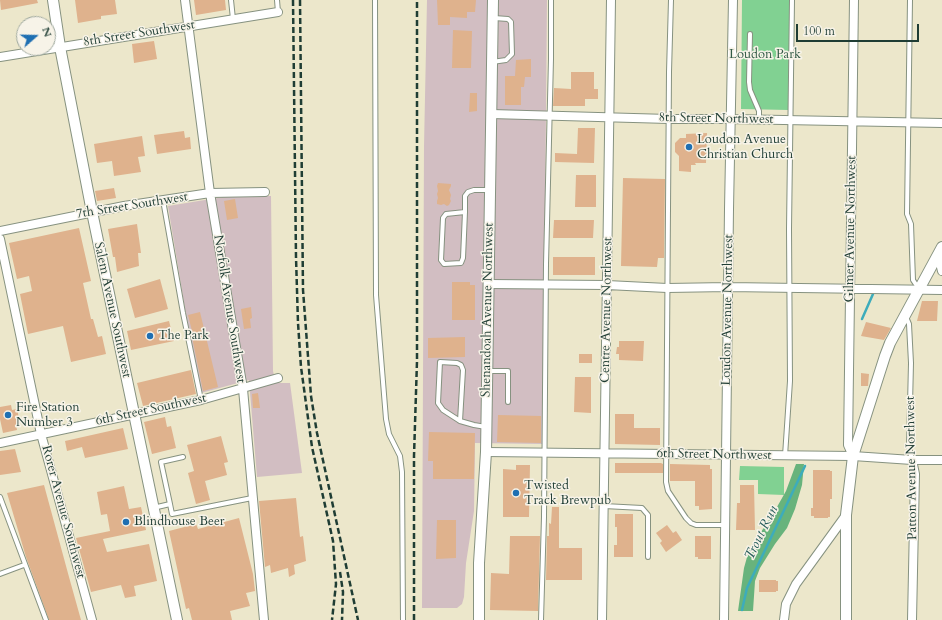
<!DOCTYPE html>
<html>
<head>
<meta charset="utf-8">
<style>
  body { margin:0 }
  #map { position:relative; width:942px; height:620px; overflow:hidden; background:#ece7cb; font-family:Cardo,serif }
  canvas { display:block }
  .north { position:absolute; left:16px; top:16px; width:40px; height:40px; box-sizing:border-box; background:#f7f3e8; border:1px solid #a1aaa0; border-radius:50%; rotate:70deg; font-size:11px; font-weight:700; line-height:16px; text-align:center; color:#1f3d34 }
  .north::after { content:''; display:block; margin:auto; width:14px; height:18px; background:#1f6fb2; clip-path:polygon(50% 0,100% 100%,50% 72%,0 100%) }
  .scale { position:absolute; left:796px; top:24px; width:123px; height:18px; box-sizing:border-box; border:2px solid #1f3d34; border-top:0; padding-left:5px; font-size:12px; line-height:14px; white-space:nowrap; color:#1f3d34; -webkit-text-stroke:3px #f7f3e8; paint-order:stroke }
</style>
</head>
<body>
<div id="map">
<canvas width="942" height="620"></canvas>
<div class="north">N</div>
<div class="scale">100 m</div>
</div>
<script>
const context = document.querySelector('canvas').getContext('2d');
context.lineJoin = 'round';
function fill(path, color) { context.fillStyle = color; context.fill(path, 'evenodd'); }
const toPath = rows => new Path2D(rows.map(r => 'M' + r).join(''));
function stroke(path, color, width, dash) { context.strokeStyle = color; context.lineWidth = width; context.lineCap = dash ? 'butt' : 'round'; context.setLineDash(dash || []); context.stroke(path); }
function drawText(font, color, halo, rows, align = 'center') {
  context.font = font + ' Cardo,serif'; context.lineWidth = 3; context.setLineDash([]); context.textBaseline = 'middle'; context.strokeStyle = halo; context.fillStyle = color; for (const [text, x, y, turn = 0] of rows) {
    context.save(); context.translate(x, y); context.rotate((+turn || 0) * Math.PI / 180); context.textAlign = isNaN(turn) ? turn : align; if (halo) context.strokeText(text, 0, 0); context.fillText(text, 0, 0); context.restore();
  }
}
const industrial = toPath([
  [427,0,547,0,543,444,475,443,474,511,466,563,464,597,462,604,457,608,422,608,424,146],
  [271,196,273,371,276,383,290,383,302,473,257,477,249,380,201,393,186,315,168,206,223,197]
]);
const green = toPath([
  [742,0,790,0,788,110,741,109],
  [740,466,784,467,784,495,758,494,758,480,739,480]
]);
const forest = toPath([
  [796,464,804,464,802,485,795,509,787,528,775,544,760,568,755,581,753,611,738,611,744,568,749,550,773,514,786,491]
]);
const stream = toPath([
  [862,319,873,294],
  [742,610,747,588,805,466]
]);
const building = toPath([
  [0,0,37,0,38,3,1,10],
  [75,0,115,0,117,14,101,16,101,19,78,23],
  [194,0,225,0,226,10,196,15],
  [437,0,476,0,475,12,467,12,467,18,450,17,450,25,438,25],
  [453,30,472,31,471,68,452,68],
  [154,41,157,59,134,63,132,44],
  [531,59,531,77,525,77,524,87,521,87,521,105,505,105,505,76,515,76,516,60],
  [571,72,594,72,594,89,598,89,598,99,585,99,585,106,553,106,554,88,571,89],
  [470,93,477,93,477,111,469,112],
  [578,128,595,128,594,163,555,162,555,153,577,154],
  [184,131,185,138,190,137,191,149,157,154,154,135],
  [707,133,706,163,695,163,696,165,691,165,691,172,679,171,679,156,675,152,675,143,680,138,686,138,686,134],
  [142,136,145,156,138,157,141,172,114,176,112,161,97,163,94,144],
  [576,175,596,175,596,207,575,207],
  [623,178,665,179,664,258,658,258,657,267,621,266],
  [438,183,451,184,451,186,449,190,451,195,450,199,451,201,449,205,447,206,444,204,441,205,437,204,437,201,438,198,437,194,438,191,437,186],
  [114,188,116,198,97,201,95,191],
  [235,199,238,218,227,220,224,201],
  [554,220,594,220,593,238,553,238],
  [137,224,141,253,138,253,139,266,117,272,115,257,113,257,108,229],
  [79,228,91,281,83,283,91,319,93,319,98,337,102,336,106,354,71,362,63,326,28,334,20,294,32,291,29,276,17,279,9,243],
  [553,257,595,257,595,275,553,275],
  [160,279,168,309,135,318,127,289],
  [452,282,470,282,470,285,475,285,475,320,452,320],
  [922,301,938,301,937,321,917,321],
  [251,307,252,318,250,319,251,328,244,329,241,309],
  [200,312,218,387,203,391,193,342,192,335,193,335,188,315],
  [169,321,174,341,131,350,127,331],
  [866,322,891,328,884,340,861,336],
  [465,337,465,357,428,358,428,338],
  [619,341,644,341,643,361,619,360,619,354,616,354,617,347,619,347],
  [579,354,592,354,592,363,579,363],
  [191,370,196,394,143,406,137,383],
  [861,373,869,374,868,386,861,386],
  [575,377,591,377,591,413,574,412],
  [258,393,260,408,253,408,252,394],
  [11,405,12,410,17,409,20,423,16,424,17,430,3,433,0,419,0,407],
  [615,414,634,414,634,428,660,428,660,445,615,444],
  [498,415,541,416,541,443,497,442],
  [165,417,167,427,171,426,176,448,152,454,144,422],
  [123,428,128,449,85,458,82,447,67,451,65,441],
  [429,432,475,433,474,479,433,479,433,461,428,461],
  [221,436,228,462,224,463,227,475,205,481,210,500,196,504,188,473,194,471,187,445],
  [15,449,21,472,0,475,0,451],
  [615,463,661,463,663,464,663,473,615,473],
  [670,464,710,465,710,469,712,469,712,509,699,510,699,506,695,506,695,481,670,481],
  [516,465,530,465,529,517,503,517,503,469,516,470],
  [813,470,830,470,830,471,832,471,832,499,830,499,830,517,828,517,828,518,814,518,814,516,811,516,811,508,813,508],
  [44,485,69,577,81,620,49,620,26,557,7,493],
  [740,485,754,485,755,530,736,530,737,503,740,503],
  [124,486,129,509,141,507,146,530,103,539,107,552,149,544,157,581,134,586,136,596,125,598,121,585,91,592,76,538,110,531,107,514,101,515,97,492],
  [296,498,300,537,303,536,306,561,294,565,295,574,289,577,288,568,271,573,270,565,265,567,259,501],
  [552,507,559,507,559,548,582,548,582,580,546,580,547,536,549,536,549,523,551,524],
  [615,514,633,514,633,557,614,557,614,545,617,545,617,527,615,527],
  [239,518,253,574,255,591,246,593,250,606,230,611,232,620,192,620,189,608,186,609,169,531,196,524,198,529],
  [437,520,456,520,456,558,436,559],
  [667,525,673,533,676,531,682,540,666,552,660,543,662,541,656,533],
  [510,536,540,536,538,611,490,610,491,573,509,574],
  [695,536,711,536,711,559,698,559,698,557,695,557],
  [759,580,776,580,776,581,778,581,778,591,776,591,776,592,759,592]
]);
const service = toPath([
  [231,0,233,19],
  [277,0,278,12],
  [375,0,376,295,386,419,389,434,400,456,402,472,403,620],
  [671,0,669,72,666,482,668,491,686,518,691,523,696,525,725,525],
  [910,0,907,214,911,224,913,280,919,289],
  [750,34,749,82,750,90,759,111,759,119],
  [492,62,506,60,512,54,511,22,508,19,494,18],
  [163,200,183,313,201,400],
  [465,212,446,214,443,218,441,260,444,264,461,263,463,258,465,212,465,196,468,192,474,190,490,190],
  [906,317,909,324,911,363,909,447,912,460],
  [487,371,508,371,508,402],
  [460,421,463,370,461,365,457,363,440,362,438,403,443,410,460,421,474,425,486,427],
  [785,456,790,381,789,229,792,0],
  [0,497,46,620],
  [170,504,172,514,252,498],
  [604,506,642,508,648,515,648,557],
  [153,508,170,504,161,462,183,457],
  [0,574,24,565],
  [541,620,544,517,546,264,551,59,551,0]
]);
const minor = toPath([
  [185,0,210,193,243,389,264,620],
  [0,57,278,12],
  [491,114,669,119,731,119,942,123],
  [0,231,124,206,210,193,265,192],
  [0,239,41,434,92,620],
  [938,255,942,271],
  [489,284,607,285,667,288,728,287,942,290],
  [0,443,201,400,278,378],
  [486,452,853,456,912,460,942,460],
  [853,456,848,445,854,0],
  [602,620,611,0],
  [724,620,729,209,733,0],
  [784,620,786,604,796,584,846,515],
  [912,620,915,474,912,460]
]);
const tertiary = toPath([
  [53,0,60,47,92,212,177,620],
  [479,620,479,563,486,452,493,0],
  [846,620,846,515,853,456,885,356,890,343,942,247]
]);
const rail = toPath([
  [293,0,296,257,298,323,301,367,312,447,333,541,336,584,332,620],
  [300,0,303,290,311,396,317,433,358,620],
  [340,572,343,592,342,620],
  [414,620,414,456,417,361,417,0]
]);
const markers = [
  [689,147,4,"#1f6fb2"],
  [150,336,4,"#1f6fb2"],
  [8,415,4,"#1f6fb2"],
  [516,493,4,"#1f6fb2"],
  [126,522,4,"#1f6fb2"]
];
const streetNames = [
  ["8th Street Southwest",139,34,-9],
  ["8th Street Northwest",716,119,1],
  ["7th Street Southwest",132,206,-9],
  ["Gilmer Avenue Northwest",851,229,-89],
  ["Norfolk Avenue Southwest",229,309,81],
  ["Salem Avenue Southwest",112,310,78],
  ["Shenandoah Avenue Northwest",488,310,-89],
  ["Centre Avenue Northwest",607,310,-89],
  ["Loudon Avenue Northwest",728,310,-89],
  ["6th Street Southwest",151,410,-12],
  ["6th Street Northwest",714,455,1],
  ["Patton Avenue Northwest",912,468,-91],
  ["Rorer Avenue Southwest",63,512,75]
];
const parkNames = [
  ["Loudon Park",765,55]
];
const poiNames = [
  ["Loudon Avenue",697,140],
  ["Christian Church",697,155],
  ["The Park",158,336],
  ["Fire Station",16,408],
  ["Number 3",16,423],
  ["Twisted",524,486],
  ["Track Brewpub",524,501],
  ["Blindhouse Beer",134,522]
];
const waterNames = [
  ["Trout Run",762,533,-64]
];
fill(industrial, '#d2bec2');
fill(green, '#81d192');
fill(forest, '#68b37c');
stroke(stream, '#3dacbb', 2.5);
fill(building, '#dfb28d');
stroke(service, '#869280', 6);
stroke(minor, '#869280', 10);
stroke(tertiary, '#869280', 12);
stroke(service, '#fff', 4);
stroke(minor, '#fff', 8);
stroke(tertiary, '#fff', 10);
stroke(rail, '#1f3d34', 2.5, [6, 3]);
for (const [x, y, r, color] of markers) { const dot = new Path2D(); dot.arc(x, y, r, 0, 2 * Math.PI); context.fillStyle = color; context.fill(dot); stroke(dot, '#f7f3e8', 1.5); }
drawText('13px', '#1f3d34', '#f7f3e8', streetNames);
drawText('13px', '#335b47', '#f7f3e8', parkNames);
drawText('13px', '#1f3d34', '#f7f3e8', poiNames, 'left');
drawText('italic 14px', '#285e5c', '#f7f3e8', waterNames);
</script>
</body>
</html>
